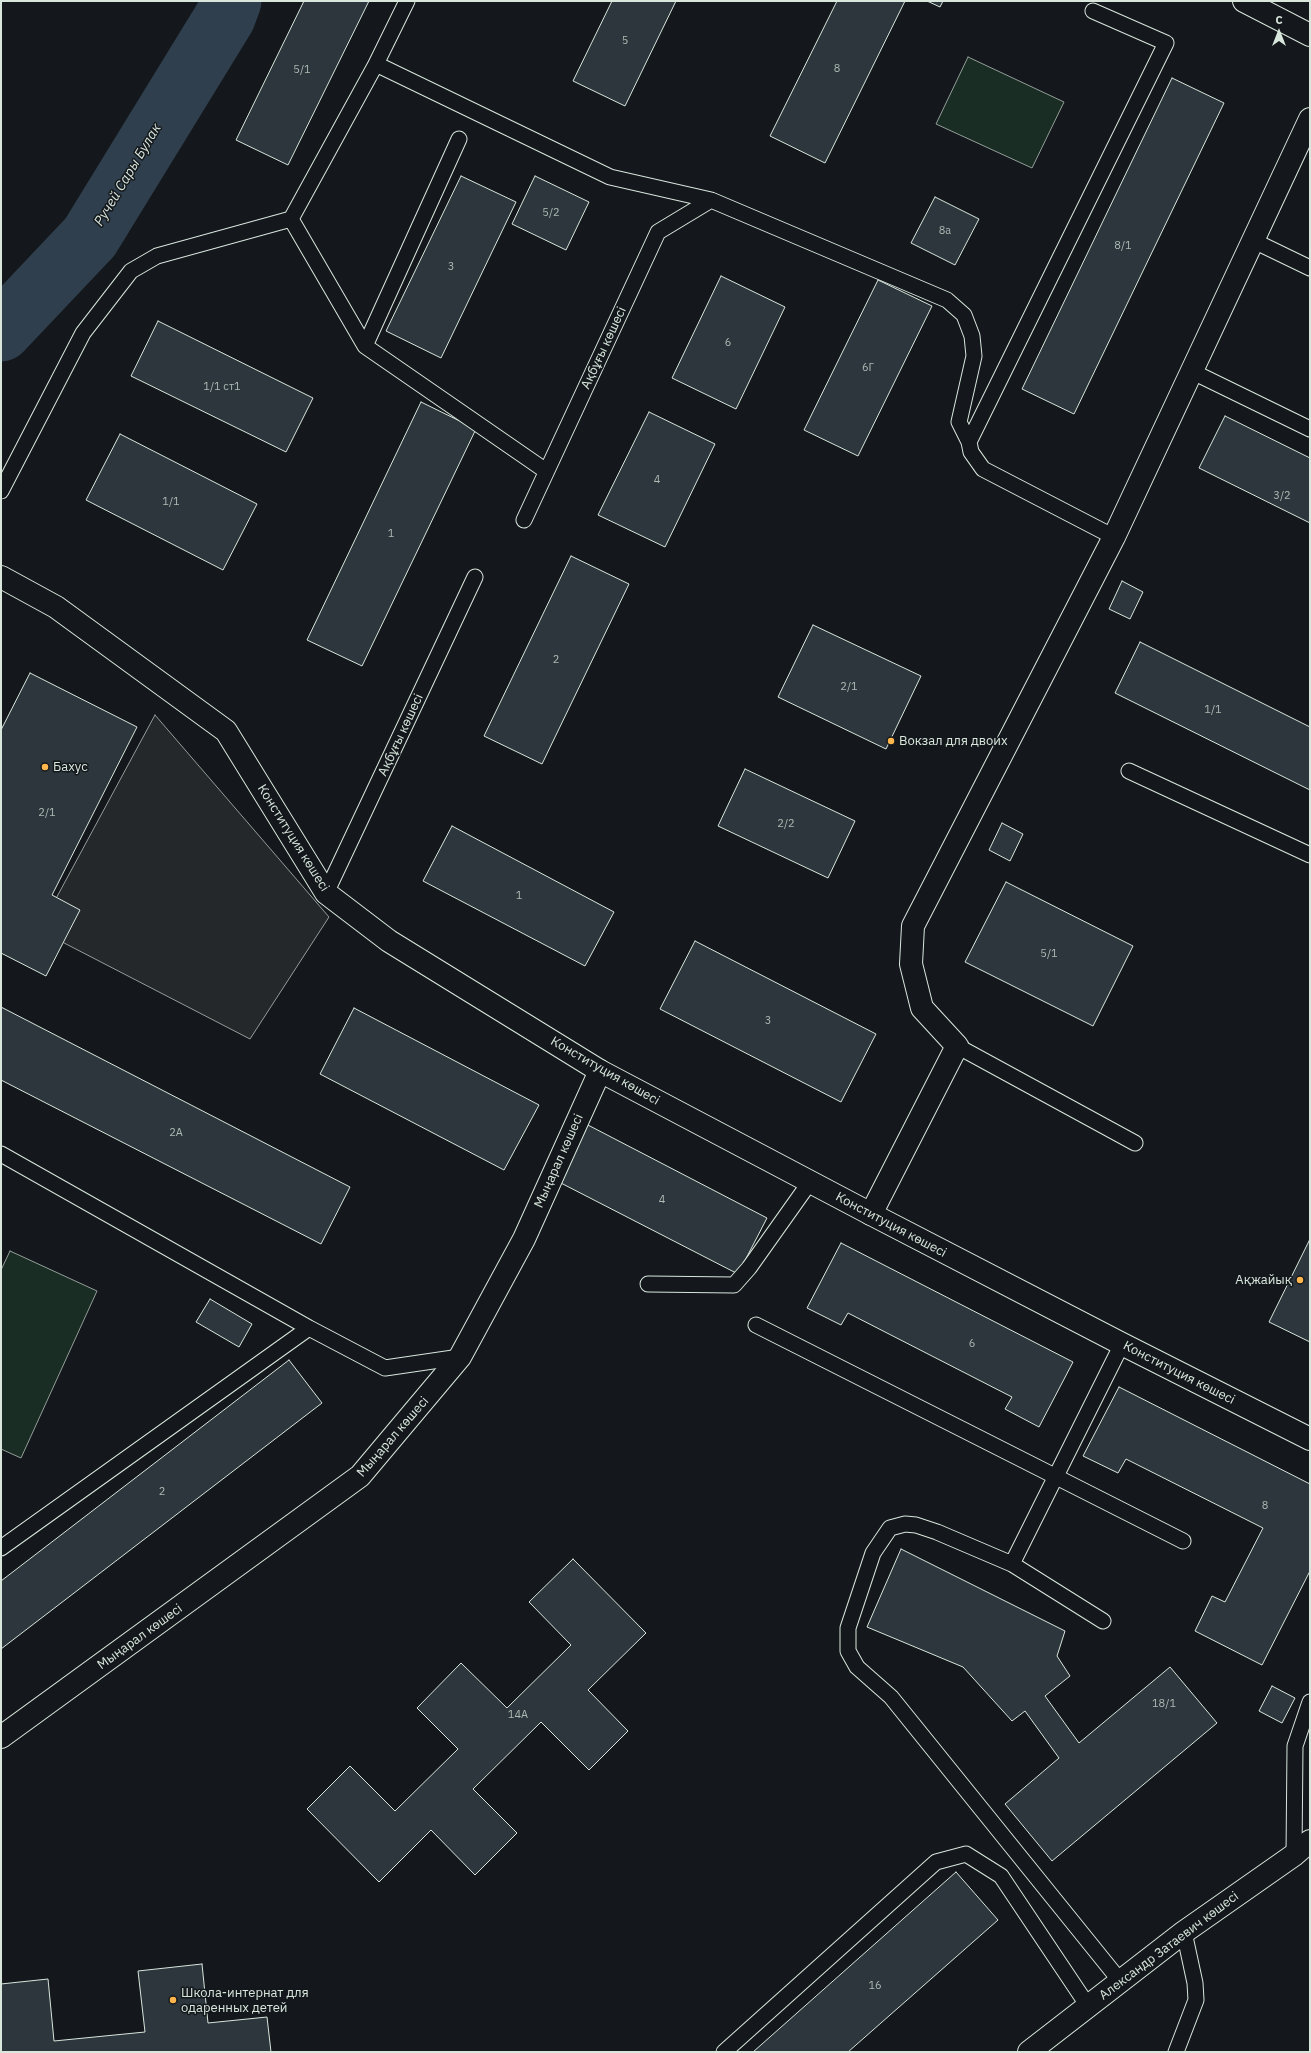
<!DOCTYPE html>
<html>
<head>
<meta charset="utf-8">
<style>
  body { margin:0 }
  #map { position:relative; width:1311px; height:2053px; overflow:hidden; background:#14181c; font-family:"IBM Plex Sans",sans-serif }
  canvas { display:block }
  .frame { position:absolute; inset:0; border:2px solid #d8e6dc; pointer-events:none }
  .north { position:absolute; left:1259px; top:12px; width:40px; height:40px; -webkit-text-stroke:3px #14181c; paint-order:stroke; rotate:0deg; font-size:11px; font-weight:700; line-height:16px; text-align:center; color:#d8e6dc }
  .north::after { content:''; display:block; margin:auto; width:14px; height:18px; background:#d8e6dc; clip-path:polygon(50% 0,100% 100%,50% 72%,0 100%) }
</style>
</head>
<body>
<div id="map">
<canvas width="1311" height="2053"></canvas>
<div class="frame"></div>
<div class="north">С</div>
</div>
<script>
const context = document.querySelector('canvas').getContext('2d');
context.lineJoin = 'round';
function fill(path, color) { context.fillStyle = color; context.fill(path, 'evenodd'); }
const toPath = rows => new Path2D(rows.map(r => 'M' + r).join(''));
function stroke(path, color, width, dash) { context.strokeStyle = color; context.lineWidth = width; context.lineCap = dash ? 'butt' : 'round'; context.setLineDash(dash || []); context.stroke(path); }
function drawText(font, color, halo, rows, align = 'center') {
  context.font = font + ' "IBM Plex Sans",sans-serif'; context.lineWidth = 3; context.setLineDash([]); context.textBaseline = 'middle'; context.strokeStyle = halo; context.fillStyle = color; for (const [text, x, y, turn = 0] of rows) {
    context.save(); context.translate(x, y); context.rotate((+turn || 0) * Math.PI / 180); context.textAlign = isNaN(turn) ? turn : align; if (halo) context.strokeText(text, 0, 0); context.fillText(text, 0, 0); context.restore();
  }
}
const green = toPath([
  [968,57,1064,102,1032,168,936,124,968,57],
  [10,1251,97,1291,21,1458,1,1449,1,1270,10,1251]
]);
const parking = toPath([
  [155,715,329,917,250,1039,39,930,155,715]
]);
const river = toPath([
  [1,331,90,237,225,17,231,1]
]);
const building = toPath([
  [304,1,369,1,288,165,236,140,304,1],
  [612,1,676,1,625,106,573,81,612,1],
  [837,1,905,1,825,163,770,136,837,1],
  [927,1,943,1,940,7,927,1],
  [1172,78,1224,103,1074,414,1022,389,1172,78],
  [461,176,516,202,441,358,386,331,461,176],
  [535,176,589,202,566,250,512,224,535,176],
  [935,197,979,219,955,265,911,243,935,197],
  [721,276,785,307,736,409,672,378,721,276],
  [878,280,932,306,858,456,804,430,878,280],
  [158,321,313,398,286,452,131,376,158,321],
  [421,402,476,429,362,666,307,640,421,402],
  [649,412,715,444,665,547,598,515,649,412],
  [1225,416,1310,458,1310,523,1199,468,1225,416],
  [120,434,257,504,223,570,86,500,120,434],
  [571,556,629,584,542,764,484,736,571,556],
  [1122,581,1143,592,1130,619,1109,609,1122,581],
  [813,625,921,676,886,749,778,697,813,625],
  [1140,642,1310,727,1310,790,1115,693,1140,642],
  [30,673,137,727,52,895,80,910,46,976,1,953,1,730,30,673],
  [745,769,855,821,828,878,718,826,745,769],
  [1002,823,1023,834,1010,861,989,850,1002,823],
  [452,826,614,912,585,966,423,881,452,826],
  [1006,882,1133,946,1093,1026,965,962,1006,882],
  [695,941,876,1034,841,1102,660,1009,695,941],
  [1,1007,350,1187,321,1244,1,1080,1,1007],
  [354,1008,539,1105,504,1170,320,1074,354,1008],
  [586,1124,767,1218,738,1274,557,1181,586,1124],
  [1310,1239,1310,1342,1269,1322,1310,1239],
  [841,1243,1073,1362,1039,1427,1005,1409,1012,1397,848,1313,841,1325,807,1308,841,1243],
  [210,1299,252,1324,239,1347,196,1322,210,1299],
  [289,1360,322,1403,1,1649,1,1581,289,1360],
  [1119,1387,1310,1484,1310,1571,1262,1665,1195,1631,1212,1596,1225,1602,1263,1528,1126,1459,1118,1473,1083,1456,1119,1387],
  [901,1549,1065,1631,1057,1656,1070,1676,1045,1696,1079,1743,1170,1667,1217,1723,1052,1861,1005,1804,1059,1758,1025,1711,1012,1721,963,1667,867,1627,901,1549],
  [573,1559,646,1633,588,1690,628,1731,589,1770,541,1722,473,1789,517,1833,475,1875,431,1830,379,1882,307,1809,350,1766,395,1811,458,1749,417,1708,461,1663,507,1708,571,1645,529,1602,573,1559],
  [1272,1686,1295,1698,1282,1723,1259,1711,1272,1686],
  [956,1872,998,1920,848,2052,753,2052,956,1872],
  [202,1964,208,2023,267,2017,271,2052,1,2052,1,1984,48,1979,54,2041,145,2032,138,1971,202,1964]
]);
const lane = toPath([
  [376,64,610,177,711,200,947,300,964,315,972,336,974,356,959,422,969,442,971,452,983,469,1114,537],
  [291,219,365,346,546,471],
  [1252,240,1310,268],
  [365,346,459,139],
  [1191,371,1310,429],
  [969,442,1166,43,1093,11],
  [1,491,83,333,131,271,157,256,291,219,376,64,407,1],
  [524,520,658,232,711,200],
  [1129,771,1310,855],
  [326,893,475,577],
  [957,1046,1135,1143],
  [1,1154,309,1328,385,1368,460,1357],
  [648,1284,734,1285,749,1268,810,1182],
  [756,1325,1183,1541],
  [1,1548,309,1328],
  [1012,1564,937,1532,916,1525,905,1524,890,1528,873,1553,848,1628,848,1651,857,1667,891,1697,1121,1982],
  [1103,1621,1012,1564,1122,1344],
  [1294,1855,1295,1746,1310,1702],
  [724,2052,936,1862,966,1854,1001,1876,1088,2006],
  [1176,2052,1196,2000,1195,1983,1184,1932]
]);
const street = toPath([
  [871,1214,957,1046,922,1008,911,964,913,926,1114,537,1310,119],
  [1,1737,360,1476,460,1357,524,1239,600,1071]
]);
const secondary = toPath([
  [1244,1,1310,35],
  [1,577,56,607,226,731,326,893,389,941,600,1071,871,1214,1122,1344,1310,1439],
  [1029,2052,1184,1932,1294,1855,1310,1841]
]);
const markers = [
  [891,741,4,"#ffb74d"],
  [45,767,4,"#ffb74d"],
  [1300,1280,4,"#ffb74d"],
  [173,2000,4,"#ffb74d"]
];
const numberNames = [
  ["5",625,41],
  ["8",837,69],
  ["5/1",302,70],
  ["5/2",551,213],
  ["8а",945,231],
  ["8/1",1123,246],
  ["3",451,267],
  ["6",728,343],
  ["6Г",868,368],
  ["1/1 ст1",222,387],
  ["4",657,480],
  ["3/2",1282,496],
  ["1/1",171,502],
  ["1",391,534],
  ["2",556,660],
  ["2/1",849,687],
  ["1/1",1213,710],
  ["2/1",47,813],
  ["2/2",786,824],
  ["1",519,896],
  ["5/1",1049,954],
  ["3",768,1021],
  ["2А",176,1133],
  ["4",662,1200],
  ["6",972,1344],
  ["2",162,1492],
  ["8",1265,1506],
  ["18/1",1164,1704],
  ["14А",518,1715],
  ["16",875,1986]
];
const streetNames = [
  ["Ақбұғы көшесі",604,348,-65],
  ["Ақбұғы көшесі",401,735,-65],
  ["Конституция көшесі",293,838,58],
  ["Конституция көшесі",605,1071,30],
  ["Мыңарал көшесі",559,1161,-66],
  ["Конституция көшесі",891,1225,28],
  ["Конституция көшесі",1179,1373,27],
  ["Мыңарал көшесі",393,1437,-49],
  ["Мыңарал көшесі",140,1637,-36],
  ["Александр Затаевич көшесі",1169,1946,-37]
];
const poiNames = [
  ["Вокзал для двоих",899,741],
  ["Бахус",53,767],
  ["Ақжайық",1292,1280,"right"],
  ["Школа-интернат для",181,1993],
  ["одаренных детей",181,2008]
];
const waterNames = [
  ["Ручей Сары Булак",128,175,-59]
];
fill(green, '#1a2d24');
stroke(green, '#939e99', 1);
fill(parking, '#24282b');
stroke(parking, '#939e99', 1);
stroke(river, '#2f3f4d', 61);
fill(building, '#2c363c');
stroke(building, '#d8e6dc', 1);
stroke(lane, '#d8e6dc', 17);
stroke(street, '#d8e6dc', 24);
stroke(secondary, '#d8e6dc', 24);
stroke(lane, '#14181c', 15);
stroke(street, '#14181c', 22);
stroke(secondary, '#14181c', 22);
for (const [x, y, r, color] of markers) { const dot = new Path2D(); dot.arc(x, y, r, 0, 2 * Math.PI); context.fillStyle = color; context.fill(dot); stroke(dot, '#14181c', 1.5); }
drawText('11px', '#adbab4', null, numberNames);
drawText('13px', '#d8e6dc', '#14181c', streetNames);
drawText('13px', '#d8e6dc', '#14181c', poiNames, 'left');
drawText('italic 14px', '#d8e6dc', '#14181c', waterNames);
</script>
</body>
</html>
